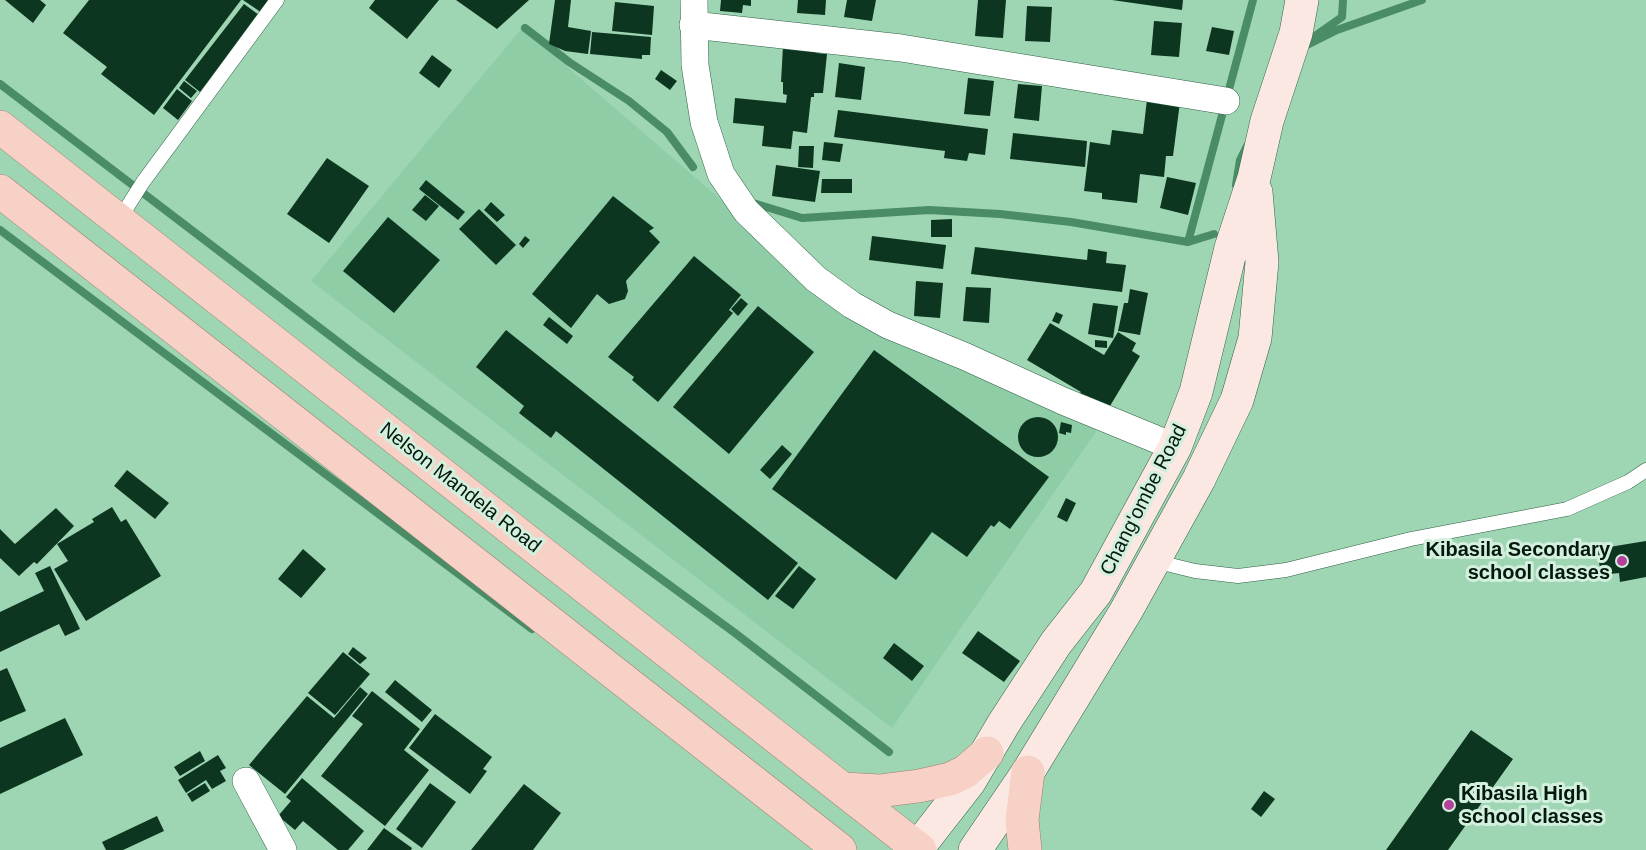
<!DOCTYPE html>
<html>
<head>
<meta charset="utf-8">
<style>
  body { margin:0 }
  canvas { display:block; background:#9ed5b3 }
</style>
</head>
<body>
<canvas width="1646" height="850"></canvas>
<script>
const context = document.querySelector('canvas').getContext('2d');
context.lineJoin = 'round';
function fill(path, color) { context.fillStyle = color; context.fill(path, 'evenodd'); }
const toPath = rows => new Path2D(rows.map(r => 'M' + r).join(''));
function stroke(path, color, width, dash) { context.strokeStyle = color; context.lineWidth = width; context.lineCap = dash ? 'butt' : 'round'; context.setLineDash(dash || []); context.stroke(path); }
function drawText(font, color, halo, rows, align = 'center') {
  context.font = font + ' Helvetica,sans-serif'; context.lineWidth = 6; context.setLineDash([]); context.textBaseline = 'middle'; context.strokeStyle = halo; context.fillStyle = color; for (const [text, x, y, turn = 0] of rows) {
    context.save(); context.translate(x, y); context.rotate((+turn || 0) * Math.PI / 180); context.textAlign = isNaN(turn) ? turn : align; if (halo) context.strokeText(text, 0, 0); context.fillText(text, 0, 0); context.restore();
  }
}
const built = toPath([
  [522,28,741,217,859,325,942,352,1102,423,892,728,311,281]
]);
const stream = toPath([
  [525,28,569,62,629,101,667,132,693,167],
  [1315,36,1342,17,1343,0],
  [1301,48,1337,30,1422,0],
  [0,84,362,360,735,633,889,752],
  [1236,185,1240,160,1247,146],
  [750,202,802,218,929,210,1000,214,1071,222,1188,242,1214,234],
  [0,230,532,629],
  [1188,242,1253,0]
]);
const building = toPath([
  [5,0,40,0,46,5,33,23],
  [89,0,241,0,154,115,101,74,107,67,63,33],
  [243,0,272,0,262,13],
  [375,0,439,0,407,39,369,8],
  [456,0,529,0,497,29],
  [555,0,571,0,568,27,591,31,588,54,565,51,549,44],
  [721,0,751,0,751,6,743,5,742,13,720,11],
  [798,0,826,0,825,15,797,13],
  [847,0,876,0,872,21,844,17],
  [978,0,1006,0,1003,38,975,36],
  [1112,0,1183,0,1182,10],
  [615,2,654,6,652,35,612,31],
  [244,4,259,15,200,92,185,80],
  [1027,6,1052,7,1050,42,1025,41],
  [1154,21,1182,23,1179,57,1151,55],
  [1212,27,1234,31,1229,55,1206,51],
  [592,32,651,37,650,55,642,55,642,59,590,54],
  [783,46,816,49,816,53,827,54,823,93,814,93,814,97,811,97,807,133,793,131,791,149,762,146,764,126,733,123,735,98,786,103,787,95,783,94,783,82,781,82],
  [432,55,452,70,439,88,419,73],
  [839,63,865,67,861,100,835,97],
  [661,70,677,81,670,90,655,79],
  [968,78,994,81,990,116,964,114],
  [184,81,197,91,191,98,179,88],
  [1018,84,1042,86,1039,121,1014,118],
  [177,89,192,101,178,120,163,108],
  [1147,99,1180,102,1173,156,1166,156,1164,177,1140,174,1137,203,1102,199,1102,193,1084,191,1090,142,1110,145,1112,130,1143,134],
  [838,110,988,129,985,155,969,153,967,161,944,158,945,151,834,137],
  [1013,133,1087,141,1085,167,1010,159],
  [824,142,843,144,840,162,822,160],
  [799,146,814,146,813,168,798,167],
  [327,158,369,186,329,243,287,214],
  [776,165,820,171,815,202,772,196],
  [1167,177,1196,183,1188,215,1160,208],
  [822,179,852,179,852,193,821,193],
  [426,180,465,212,458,220,419,189],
  [425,195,439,206,426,221,412,210],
  [613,196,654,228,649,231,660,242,626,281,628,291,625,299,609,304,597,294,571,328,532,294],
  [491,202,505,215,497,222,484,210],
  [479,209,516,245,496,265,459,229],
  [388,217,440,260,394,313,343,271],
  [952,219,952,237,931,237,931,220],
  [525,236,530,240,523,248,519,244],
  [872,236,946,245,943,269,869,260],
  [975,247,1087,260,1088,249,1107,252,1106,263,1126,265,1122,292,971,274],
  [694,256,741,295,729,310,733,313,658,402,632,380,634,377,608,357],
  [916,281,943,283,940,318,914,316],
  [966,287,991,288,989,323,963,321],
  [1130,289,1148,293,1140,335,1118,331,1124,303,1128,303],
  [741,298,748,304,738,316,731,309],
  [1093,303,1118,306,1113,338,1088,334],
  [758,306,814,352,729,454,673,407],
  [1056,312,1063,315,1059,324,1052,321],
  [549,317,573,336,567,344,543,325],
  [1050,323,1104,355,1118,332,1136,343,1132,351,1140,356,1107,411,1079,394,1081,392,1027,360],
  [506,330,798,563,768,600,556,431,551,438,519,413,524,406,476,367],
  [1095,340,1107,341,1107,348,1095,347],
  [874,350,1049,477,1010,529,999,521,994,527,991,525,967,557,932,532,896,580,772,489],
  '1018 437a20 20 0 1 1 40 0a20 20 0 1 1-40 0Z',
  [1061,422,1072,425,1071,433,1066,432,1066,435,1059,433],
  [782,445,792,454,770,479,760,470],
  [127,470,169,503,155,519,114,486],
  [1066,498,1076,503,1067,522,1057,517],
  [112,507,121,522,126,519,161,576,86,621,54,569,68,561,57,544,94,522,92,519],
  [56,508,74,526,37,564,34,562,19,576,0,558,0,529,15,544],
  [1646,541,1646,577,1620,582,1619,573,1601,575,1597,549],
  [303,549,326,569,301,598,278,579],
  [50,566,80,629,65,636,59,624,0,652,0,612,44,591,35,573],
  [799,566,816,579,793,609,775,596],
  [978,631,1020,661,1004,682,962,653],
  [894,643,924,666,912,681,883,658],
  [353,647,367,658,360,664,348,654],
  [343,652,370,674,335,715,308,693],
  [7,668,26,711,0,722,0,671],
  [395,680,432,710,422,722,385,692],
  [360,687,368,694,285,794,249,765,307,696,334,718],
  [372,691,420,729,404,750,429,770,385,826,321,776,363,724,352,716],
  [435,714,492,757,483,769,487,771,470,794,409,748],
  [65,718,83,755,0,794,0,748],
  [1471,730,1513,759,1448,850,1386,850],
  [200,751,205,761,180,776,174,767],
  [218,755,226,768,220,771,226,781,212,789,206,780,186,793,178,780],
  [302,778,364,831,348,850,338,850,303,821,295,830,278,816,291,801,286,797],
  [205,783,210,791,192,802,187,794],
  [430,783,456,802,422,848,396,829],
  [524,784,561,813,533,850,471,850],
  [1264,791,1275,799,1261,817,1251,809],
  [157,816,164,831,123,850,106,850,102,842],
  [384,828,412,848,411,850,367,850]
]);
const lane = toPath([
  [119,220,143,182,277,0],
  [1154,561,1195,571,1238,576,1286,570,1411,539,1567,509,1628,482,1646,470]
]);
const street = toPath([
  [694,0,695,65,704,122,721,174,746,211,816,279,852,305,888,325,964,356,1063,401,1175,447],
  [693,25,901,48,1226,101],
  [246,781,283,850]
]);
const secondary = toPath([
  [916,850,969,782,1004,723,1056,643,1096,592,1175,447,1196,392,1231,248,1254,178,1267,121,1296,33,1302,0],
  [975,850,1028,772,1126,611,1199,479,1237,400,1255,338,1262,262,1256,192]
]);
const primary = toPath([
  [0,127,920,850],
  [0,191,840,850],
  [844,789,879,791,919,786,950,779,965,772,987,753],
  [1025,850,1022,820,1028,772]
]);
const markers = [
  [1622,561,6,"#b4429c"],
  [1449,805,6,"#b4429c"]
];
const streetNames = [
  ["Nelson Mandela Road",460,488,38],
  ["Chang'ombe Road",1144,500,-63]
];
const poiNames = [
  ["Kibasila Secondary",1610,550],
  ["school classes",1610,573],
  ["Kibasila High",1461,794,"left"],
  ["school classes",1461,817,"left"]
];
fill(built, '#8ecda6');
stroke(stream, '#498c65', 8);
fill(building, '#0d3620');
stroke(lane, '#2d6144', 15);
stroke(street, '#2d6144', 28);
stroke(secondary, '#2d6144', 34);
stroke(primary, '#9f7d6d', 34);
stroke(lane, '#fff', 14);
stroke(street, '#fff', 27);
stroke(secondary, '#fbe8e2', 33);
stroke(primary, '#f7d1c6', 33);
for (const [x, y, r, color] of markers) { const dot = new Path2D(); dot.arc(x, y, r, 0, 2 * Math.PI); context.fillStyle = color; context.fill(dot); stroke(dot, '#d3efdd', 2); }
drawText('20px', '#04190d', '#d3efdd', streetNames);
drawText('bold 20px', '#04190d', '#d3efdd', poiNames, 'right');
</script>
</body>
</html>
